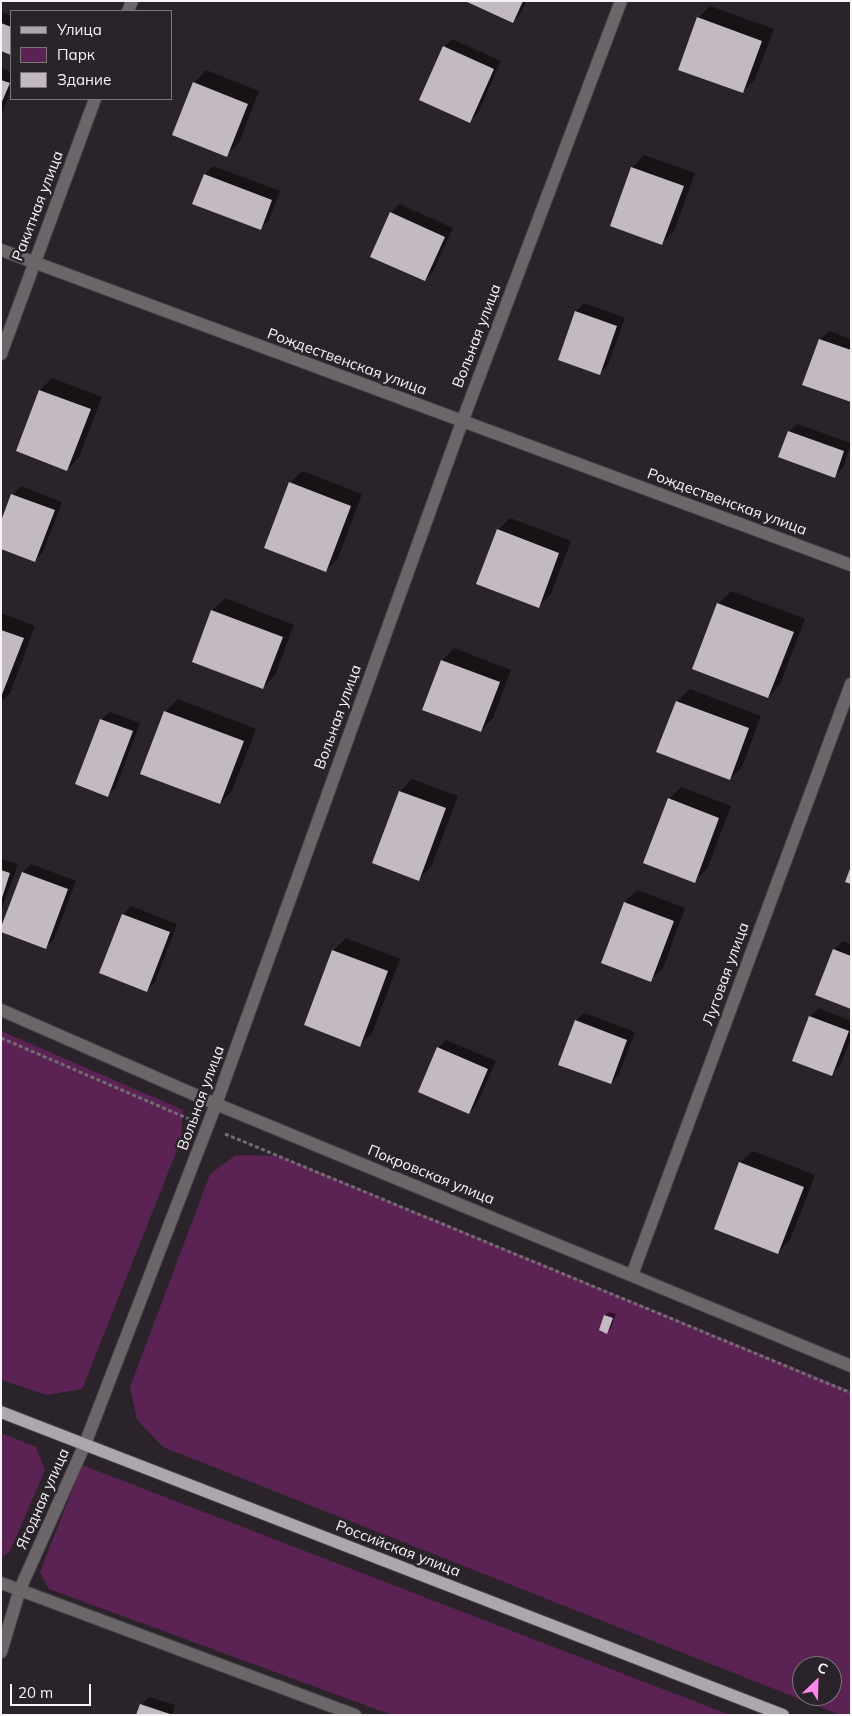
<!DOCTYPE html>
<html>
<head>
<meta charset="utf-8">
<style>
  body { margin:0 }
  #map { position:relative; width:852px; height:1716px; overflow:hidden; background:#2a2329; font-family:Mulish,sans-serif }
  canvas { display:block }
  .frame { position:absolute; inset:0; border:2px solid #f7f3f6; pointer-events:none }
  .legend { position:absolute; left:10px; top:10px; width:162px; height:90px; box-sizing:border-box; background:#2a2329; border:1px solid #7c767b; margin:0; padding:6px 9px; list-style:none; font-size:15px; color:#f7f3f6 }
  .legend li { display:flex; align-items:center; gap:10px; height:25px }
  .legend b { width:25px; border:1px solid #7c767b }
  .north { position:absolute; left:792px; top:1656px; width:50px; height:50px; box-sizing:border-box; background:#2a2329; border:1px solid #7c767b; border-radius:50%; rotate:24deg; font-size:14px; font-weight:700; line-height:20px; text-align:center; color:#f7f3f6 }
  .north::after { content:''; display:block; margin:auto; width:18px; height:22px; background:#f987e8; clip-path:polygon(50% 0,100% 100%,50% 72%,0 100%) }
  .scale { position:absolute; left:10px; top:1684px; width:81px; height:22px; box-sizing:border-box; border:2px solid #f7f3f6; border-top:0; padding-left:6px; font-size:15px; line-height:18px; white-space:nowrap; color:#f7f3f6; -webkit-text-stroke:4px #2a2329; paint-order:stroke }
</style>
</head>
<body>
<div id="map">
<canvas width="852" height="1716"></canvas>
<div class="frame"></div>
<ul class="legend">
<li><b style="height:6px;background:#aea6ad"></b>Улица</li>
<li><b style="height:14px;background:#5b2354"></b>Парк</li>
<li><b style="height:14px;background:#c3b9c1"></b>Здание</li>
</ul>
<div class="north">С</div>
<div class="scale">20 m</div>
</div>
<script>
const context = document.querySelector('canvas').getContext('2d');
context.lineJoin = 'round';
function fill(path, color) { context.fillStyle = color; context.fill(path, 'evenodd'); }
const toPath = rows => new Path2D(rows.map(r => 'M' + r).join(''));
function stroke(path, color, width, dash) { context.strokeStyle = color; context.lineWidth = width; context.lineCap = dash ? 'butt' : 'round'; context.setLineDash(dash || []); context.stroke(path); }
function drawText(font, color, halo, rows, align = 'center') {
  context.font = font + ' Mulish,sans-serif'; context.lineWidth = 5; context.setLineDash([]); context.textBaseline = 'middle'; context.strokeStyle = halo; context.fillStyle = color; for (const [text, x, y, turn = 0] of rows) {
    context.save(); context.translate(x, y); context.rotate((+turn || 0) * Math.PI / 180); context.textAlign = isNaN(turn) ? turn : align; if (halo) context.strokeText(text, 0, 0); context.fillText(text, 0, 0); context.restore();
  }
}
const green = toPath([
  [1,1031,183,1110,181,1140,82,1389,47,1395,1,1380],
  [236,1155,280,1156,851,1391,851,1715,840,1715,163,1447,137,1420,130,1387,210,1174],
  [802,1666,832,1666,832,1696,802,1696],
  [1,1433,36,1447,45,1470,10,1551,1,1558],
  [82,1465,730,1715,392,1715,49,1589,40,1572]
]);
const shadow = toPath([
  [468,1,526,1,521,13,513,21],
  [710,6,774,29,755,79,743,92,698,18],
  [1,12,11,16,11,53,1,50],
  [452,39,501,61,478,113,470,121,444,47],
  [1,68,11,72,11,90,1,116],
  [206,70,259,91,239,143,226,155,194,83],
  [644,155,695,173,674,231,662,244,632,168],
  [213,166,280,191,269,220,261,229,205,175],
  [399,204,453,228,433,271,425,280,391,213],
  [584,303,625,318,608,365,599,374,576,311],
  [829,331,851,339,851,401,820,340],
  [52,378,102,397,79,457,67,470,40,390],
  [797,424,851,443,843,468,834,476,789,432],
  [302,471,362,494,338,558,326,570,290,483],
  [21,486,62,502,43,552,35,561,13,495],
  [510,518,571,541,551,594,538,607,498,530],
  [731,591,805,619,780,684,768,697,718,604],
  [225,598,294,625,275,675,263,687,193,661,212,610],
  [1,613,35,626,10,693,1,702],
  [454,648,511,670,493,718,481,731,442,661],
  [690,689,761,716,742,767,730,779,658,752,677,701],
  [178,699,256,729,232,791,220,803,165,712],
  [110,712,140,723,116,787,108,795,101,720],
  [412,779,458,796,431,867,419,879,400,791],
  [681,787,731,806,707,869,694,881,669,799],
  [1,859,18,864,1,911],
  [31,864,76,881,54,939,46,947,1,930,23,872],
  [637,890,685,908,663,968,650,980,625,902],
  [131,906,177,924,155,982,147,990,123,915],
  [346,938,400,959,372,1033,359,1046,305,1025,334,950],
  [843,941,851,944,851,1008,817,994,835,949],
  [819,1008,851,1021,851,1038,840,1066,831,1075,810,1016],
  [584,1013,635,1032,619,1074,611,1083,576,1021],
  [446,1040,496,1061,477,1104,469,1113,438,1048],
  [753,1151,815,1175,790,1240,778,1252,740,1163],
  [609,1312,616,1314,611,1328,607,1332,600,1330,605,1315],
  [149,1697,175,1705,172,1715,138,1715,141,1705]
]);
const building = toPath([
  [465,1,523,1,513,23],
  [697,17,762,41,743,93,678,70],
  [1,23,11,27,11,55,1,51],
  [443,46,494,69,470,123,419,100],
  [1,80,10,83,1,104],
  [193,82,248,104,227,157,172,135],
  [631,167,684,186,662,245,610,226],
  [204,174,272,200,261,230,192,204],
  [390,212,445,237,425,281,370,257],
  [575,311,617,326,600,375,558,360],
  [819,339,851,350,851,402,802,385],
  [39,390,91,409,67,471,16,451],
  [788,431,844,451,835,478,778,457],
  [289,482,351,506,326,572,264,548],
  [11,494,55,510,35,562,1,549,1,521],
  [497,529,559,553,539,608,476,584],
  [717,603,794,632,768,698,692,669],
  [211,610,283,637,263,689,192,662],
  [1,630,24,638,1,697],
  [441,660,500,682,481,732,422,710],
  [676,701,749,728,730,780,656,752],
  [164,711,244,741,220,804,140,774],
  [100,719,133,731,108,797,75,784],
  [399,791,446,808,419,881,372,863],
  [668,798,719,818,695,883,643,863],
  [851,866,851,884,845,882],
  [1,870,10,873,2,898,1,898],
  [22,872,68,889,46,949,1,932,1,927],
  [624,902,674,921,651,982,601,963],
  [122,914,170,932,147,992,99,973],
  [833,949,851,956,851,1009,815,995],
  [332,950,388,971,360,1047,304,1025],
  [809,1016,849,1031,832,1076,792,1061],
  [575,1020,627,1040,611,1084,558,1065],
  [437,1047,488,1069,469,1114,418,1092],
  [739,1162,804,1187,778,1254,714,1229],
  [604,1315,613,1318,607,1334,599,1330],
  [140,1704,170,1714,170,1715,136,1715]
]);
const path = toPath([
  [1,1038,189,1119],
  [225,1134,851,1393]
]);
const minor = toPath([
  [128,11,132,1],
  [1,250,851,565],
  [1,354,95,99],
  [1,1010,216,1104,851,1366],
  [632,1275,851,684],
  [1,1583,355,1715],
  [1,1652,20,1589,85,1444,216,1104,462,422,621,1]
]);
const major = toPath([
  [1,1412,783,1715]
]);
const streetNames = [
  ["Ракитная улица",38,206,-69],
  ["Вольная улица",477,336,-69],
  ["Рождественская улица",347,362,20],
  ["Рождественская улица",727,502,20],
  ["Вольная улица",338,717,-70],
  ["Луговая улица",726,974,-70],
  ["Вольная улица",201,1098,-70],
  ["Покровская улица",431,1175,22],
  ["Ягодная улица",43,1499,-66],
  ["Российская улица",398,1549,21]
];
fill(green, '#5b2354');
fill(shadow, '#0007');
fill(building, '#c3b9c1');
stroke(minor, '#474046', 14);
stroke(major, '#474046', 14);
stroke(path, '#726c71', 3, [4, 2.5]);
stroke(minor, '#6a6669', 12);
stroke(major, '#aea6ad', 12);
drawText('15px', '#f7f3f6', '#2a2329', streetNames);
</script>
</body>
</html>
